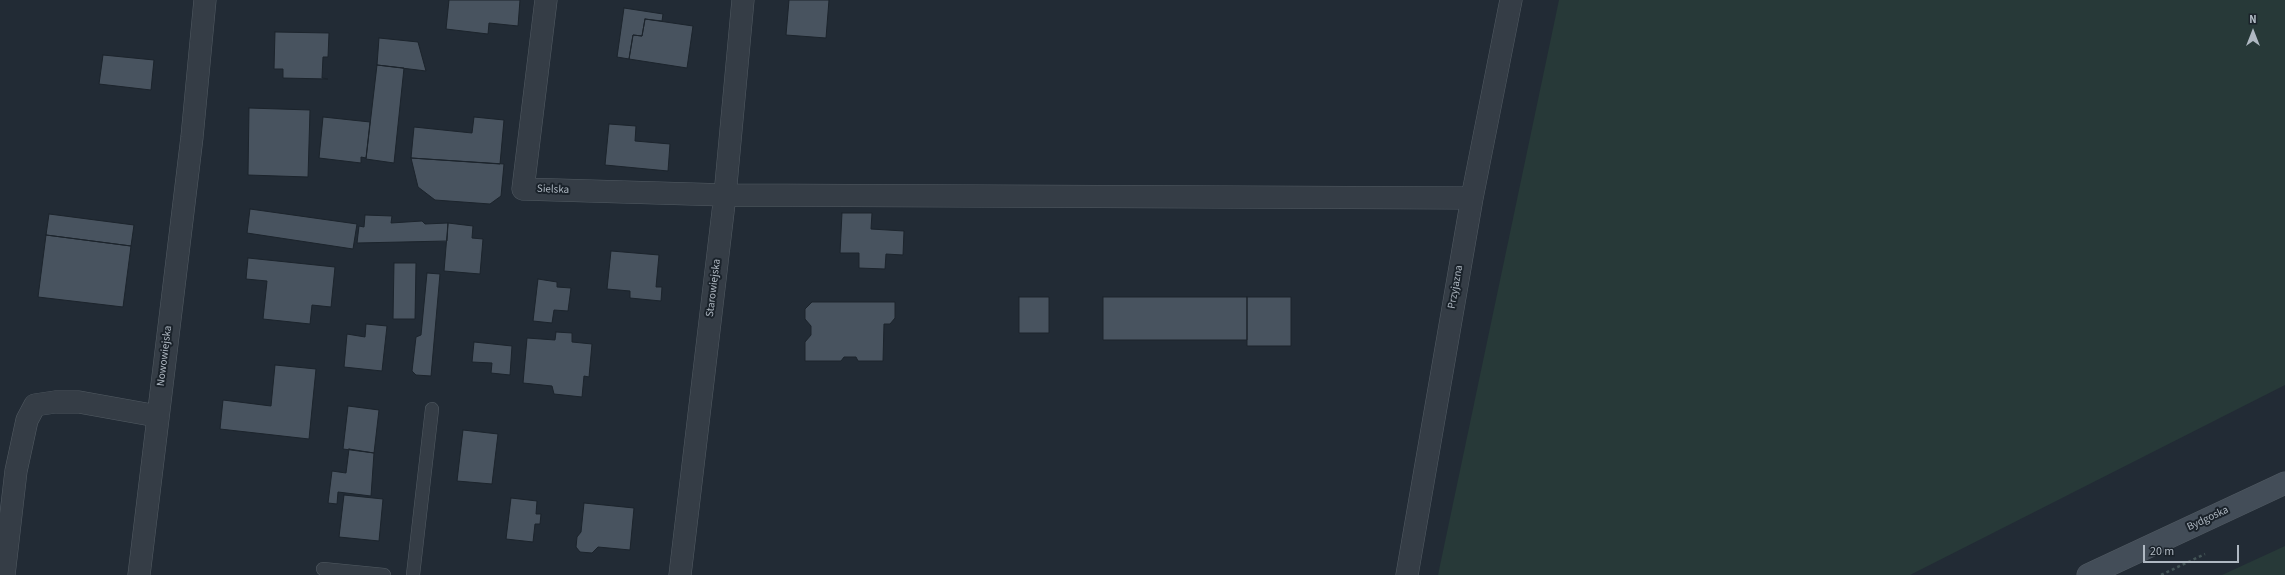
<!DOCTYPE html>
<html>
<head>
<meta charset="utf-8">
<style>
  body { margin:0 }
  #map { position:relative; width:2285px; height:575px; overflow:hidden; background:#222b35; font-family:"Source Sans 3",sans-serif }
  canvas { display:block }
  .north { position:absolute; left:2233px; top:12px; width:40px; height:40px; -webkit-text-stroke:3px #1a222a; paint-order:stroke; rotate:0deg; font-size:11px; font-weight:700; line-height:16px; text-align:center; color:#afb8c2 }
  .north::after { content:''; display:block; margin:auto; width:14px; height:18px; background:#afb8c2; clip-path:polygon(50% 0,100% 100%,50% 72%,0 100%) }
  .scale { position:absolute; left:2143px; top:545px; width:96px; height:18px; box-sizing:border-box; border:2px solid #afb8c2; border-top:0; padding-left:5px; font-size:12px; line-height:14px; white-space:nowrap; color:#afb8c2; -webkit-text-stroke:3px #1a222a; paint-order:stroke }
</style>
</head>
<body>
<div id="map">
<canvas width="2285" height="575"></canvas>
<div class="north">N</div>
<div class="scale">20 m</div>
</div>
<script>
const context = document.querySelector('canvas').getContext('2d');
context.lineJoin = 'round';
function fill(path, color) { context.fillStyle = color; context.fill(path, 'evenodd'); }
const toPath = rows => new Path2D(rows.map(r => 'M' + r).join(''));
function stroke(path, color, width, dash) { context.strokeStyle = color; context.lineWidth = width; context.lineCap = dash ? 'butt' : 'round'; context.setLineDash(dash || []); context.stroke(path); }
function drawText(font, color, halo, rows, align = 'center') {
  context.font = font + ' "Source Sans 3",sans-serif'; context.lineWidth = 4; context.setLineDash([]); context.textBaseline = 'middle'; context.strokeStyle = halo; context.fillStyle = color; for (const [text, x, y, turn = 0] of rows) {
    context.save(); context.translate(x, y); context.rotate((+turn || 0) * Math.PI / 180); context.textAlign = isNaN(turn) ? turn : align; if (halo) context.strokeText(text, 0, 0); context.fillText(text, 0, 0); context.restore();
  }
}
const green = toPath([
  [1559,0,2285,0,2285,385,1910,575,1438,575],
  [2285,546,2285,575,2222,575]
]);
const building = toPath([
  [449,0,520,0,518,26,489,23,488,34,446,29,449,0],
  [789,0,829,0,826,38,786,35,789,0],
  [624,8,663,14,662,21,645,19,642,36,633,35,629,59,617,57,624,8],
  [645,19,693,26,687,68,629,59,633,35,642,36,645,19],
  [275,32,329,33,328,57,323,57,322,78,328,79,283,78,283,69,274,69,275,32],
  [379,38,418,42,426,71,377,65,379,38],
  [103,55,154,60,151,90,99,84,103,55],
  [377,65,404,68,394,163,366,159,377,65],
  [249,108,310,110,308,177,248,175,249,108],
  [323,117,370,122,366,158,361,157,361,163,319,158,323,117],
  [474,117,504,120,500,164,411,158,414,127,472,133,474,117],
  [609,124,636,126,635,141,670,144,668,171,605,165,609,124],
  [411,158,504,164,501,196,490,204,435,200,418,187,411,158],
  [250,209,357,224,353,249,247,233,250,209],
  [842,213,872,213,871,229,904,231,903,255,886,254,885,269,859,268,859,253,840,253,842,213],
  [49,214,134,225,131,246,46,235,49,214],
  [365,215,392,216,391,223,422,221,425,224,448,223,447,241,357,243,359,226,364,227,365,215],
  [448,223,473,226,472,238,483,239,480,274,444,271,448,223],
  [46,235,131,246,123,307,38,297,46,235],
  [611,251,659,255,656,287,662,287,661,301,630,298,630,291,607,289,611,251],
  [248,258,335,267,331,307,312,305,310,324,263,319,267,281,246,279,248,258],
  [394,263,416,263,415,319,393,319,394,263],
  [427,273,440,274,431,376,416,375,412,371,416,337,421,335,427,273],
  [538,279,557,282,557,287,571,288,568,311,554,310,552,323,533,321,538,279],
  [1019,297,1049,297,1049,333,1019,333,1019,297],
  [1103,297,1247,297,1247,340,1103,340,1103,297],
  [1247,297,1291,297,1291,346,1247,346,1247,297],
  [812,302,895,302,895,318,890,324,884,324,883,361,858,361,856,357,844,357,841,361,805,361,805,342,811,335,811,326,805,319,805,309,812,302],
  [366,324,387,326,382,371,344,367,347,334,365,337,366,324],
  [556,332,572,333,572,342,592,344,589,377,584,376,582,397,554,394,552,386,523,383,527,338,555,340,556,332],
  [474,342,512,346,510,375,491,373,492,363,472,362,474,342],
  [275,365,316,369,309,439,220,429,223,400,271,406,275,365],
  [348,406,379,410,374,453,343,449,348,406],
  [463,430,498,434,492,484,457,481,463,430],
  [349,449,374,453,371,496,338,492,337,504,328,503,332,471,346,473,349,449],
  [344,495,383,499,379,541,339,537,344,495],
  [511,498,537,501,536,514,541,514,540,524,535,524,533,542,506,539,511,498],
  [584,503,634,508,630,550,598,547,592,553,580,552,576,547,577,537,581,532,584,503]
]);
const path = toPath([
  [2161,575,2205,554]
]);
const lane = toPath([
  [323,569,384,575],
  [413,575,432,409]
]);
const street = toPath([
  [546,0,523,189,725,195,1472,198],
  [4,575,16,471,27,420,35,405,55,402,79,402,157,416],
  [139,575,192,137,205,0],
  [680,575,725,195,743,0],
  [1407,575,1472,198,1511,0]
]);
const secondary = toPath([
  [2088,575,2285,483]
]);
const streetNames = [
  ["Sielska",553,190,2],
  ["Przyjazna",1456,287,-80],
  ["Starowiejska",714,288,-83],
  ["Nowowiejska",165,356,-83],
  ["Bydgoska",2208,519,-25]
];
fill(green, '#273938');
fill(building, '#48535f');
stroke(building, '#1c242c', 1);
stroke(lane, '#525b63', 14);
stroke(street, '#525b63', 23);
stroke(secondary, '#525b63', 23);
stroke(path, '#435456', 2.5, [3, 3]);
stroke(lane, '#353d46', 13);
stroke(street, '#353d46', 22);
stroke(secondary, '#434d58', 22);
drawText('11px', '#afb8c2', '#1a222a', streetNames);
</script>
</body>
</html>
